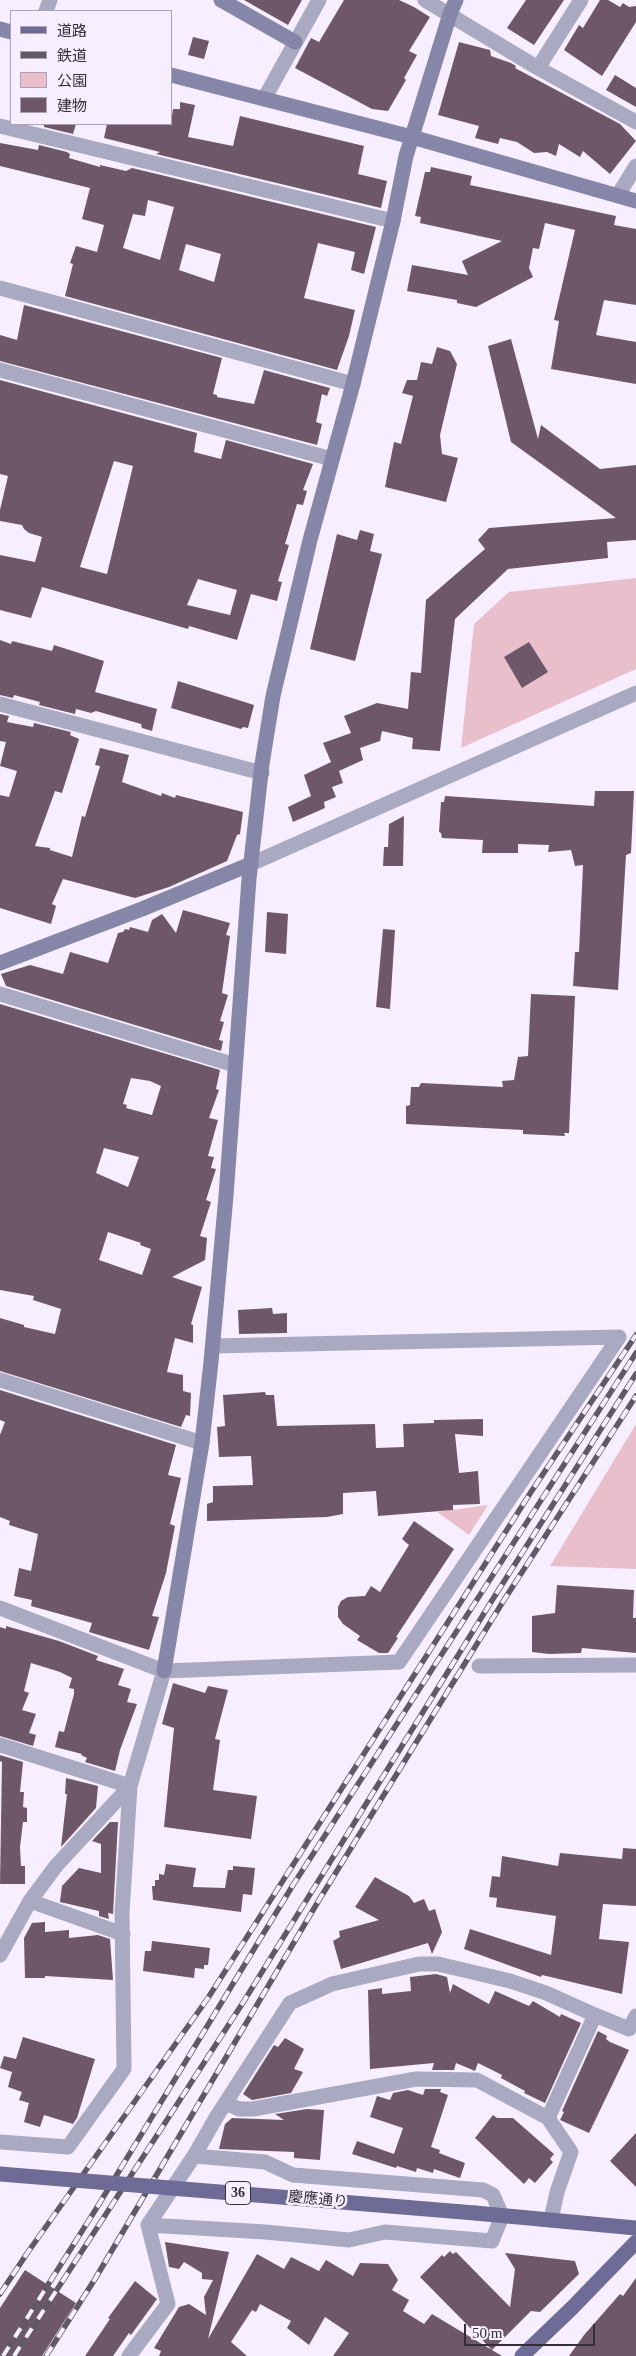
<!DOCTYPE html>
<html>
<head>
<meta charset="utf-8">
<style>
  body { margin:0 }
  #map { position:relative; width:636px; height:2356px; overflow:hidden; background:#f7efff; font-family:"Times New Roman","Noto Sans JP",serif }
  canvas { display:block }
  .legend { position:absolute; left:10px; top:10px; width:162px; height:115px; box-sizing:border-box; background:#f7efff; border:1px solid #a9a2af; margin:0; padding:6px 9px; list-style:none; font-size:15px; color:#342e38 }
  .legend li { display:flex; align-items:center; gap:10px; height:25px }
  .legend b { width:25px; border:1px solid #a9a2af }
  .scale { position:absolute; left:464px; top:2324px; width:131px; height:22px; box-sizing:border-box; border:2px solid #342e38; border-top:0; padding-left:6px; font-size:15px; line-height:18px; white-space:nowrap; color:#342e38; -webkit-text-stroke:4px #f7efff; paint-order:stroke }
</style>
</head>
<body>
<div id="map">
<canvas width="636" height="2356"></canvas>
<ul class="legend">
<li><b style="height:6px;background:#6e6c96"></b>道路</li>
<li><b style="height:6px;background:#615a66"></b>鉄道</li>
<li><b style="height:14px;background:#e9bfcc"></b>公園</li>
<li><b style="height:14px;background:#6e5769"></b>建物</li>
</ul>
<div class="scale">50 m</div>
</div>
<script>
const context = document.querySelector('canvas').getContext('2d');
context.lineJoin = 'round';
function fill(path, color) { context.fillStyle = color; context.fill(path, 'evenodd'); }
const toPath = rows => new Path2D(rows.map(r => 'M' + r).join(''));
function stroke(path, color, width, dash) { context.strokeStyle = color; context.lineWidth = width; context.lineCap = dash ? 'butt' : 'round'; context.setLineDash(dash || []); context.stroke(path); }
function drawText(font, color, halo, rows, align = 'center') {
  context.font = font + ' "Times New Roman","Noto Sans JP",serif'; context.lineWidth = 5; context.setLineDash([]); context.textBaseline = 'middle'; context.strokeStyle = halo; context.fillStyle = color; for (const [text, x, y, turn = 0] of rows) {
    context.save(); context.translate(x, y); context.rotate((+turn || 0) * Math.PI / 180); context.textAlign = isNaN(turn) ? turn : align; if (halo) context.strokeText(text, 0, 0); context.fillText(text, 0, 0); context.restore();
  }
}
const green = toPath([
  [636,578,636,669,461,748,474,624,509,592],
  [636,1424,636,1569,550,1566],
  [488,1505,469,1535,437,1512]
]);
const building = toPath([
  [244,0,302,0,288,25],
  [344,0,399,0,414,7,430,17,409,51,417,55,404,78,406,80,388,111,372,109,295,68,311,38,319,42],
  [526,0,564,0,534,45,507,28],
  [600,0,608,0,620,7,623,3,629,7,636,6,636,22,602,76,564,50,579,25,583,28],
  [193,37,209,41,204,59,188,55],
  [459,42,490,50,491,56,511,63,516,66,515,68,620,124,636,141,610,174,583,151,580,157,559,144,556,156,547,152,534,153,517,142,500,138,498,144,475,138,479,126,438,115],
  [615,75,636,88,636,107,606,90],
  [180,102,195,105,188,137,233,146,240,116,364,146,358,174,387,181,381,208,156,154,160,152,104,138,107,124,171,124,173,109,180,109],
  [44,124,76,124,73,134,44,127],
  [0,143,38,150,39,145,67,152,70,154,69,158,100,167,100,165,126,171,132,168,376,227,364,274,351,270,355,252,318,243,304,298,355,310,349,336,337,370,65,296,73,264,70,263,76,246,97,252,104,225,82,219,90,188,0,166],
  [148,200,174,207,160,260,123,248,133,214,145,216],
  [186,244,221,254,214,282,179,270],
  [431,167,472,176,470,185,616,216,614,225,636,229,636,305,604,300,596,335,636,342,636,384,551,369,559,321,554,320,575,230,545,223,539,249,533,248,529,268,533,277,476,307,457,303,457,300,407,291,412,265,468,275,462,261,502,241,420,223,421,217,415,216,425,172,430,172],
  [24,305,222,358,213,394,217,395,217,397,254,404,264,370,330,388,327,396,322,394,316,422,322,424,317,445,0,361,0,335,17,340],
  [511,339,538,439,541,425,600,469,636,465,636,540,607,542,608,558,508,569,455,619,440,751,412,749,413,738,382,731,380,741,360,748,363,760,339,771,343,783,332,787,336,797,324,802,325,808,293,822,288,807,311,796,304,775,331,762,323,743,351,733,344,716,377,703,408,709,411,672,421,673,426,600,485,549,478,540,489,528,616,518,511,442,488,346],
  [437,347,450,351,457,364,440,435,442,454,458,458,446,502,385,487,394,442,401,444,413,396,402,393,407,380,417,380,421,362,432,364],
  [0,380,197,433,194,452,221,459,226,440,313,464,303,490,307,491,303,505,297,504,285,544,289,545,278,581,282,582,277,601,251,594,237,640,189,626,188,629,42,587,31,618,0,610,0,555,35,562,42,537,29,533,24,529,22,525,0,521,0,510,8,476,0,474],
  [114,461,133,466,107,574,80,567],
  [198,579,237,590,230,615,187,605],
  [360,530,374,534,370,551,382,554,355,661,310,649,337,534,357,540],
  [0,640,11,644,12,641,52,651,54,645,104,661,95,692,157,709,152,731,142,728,141,724,96,711,91,713,76,709,75,714,39,705,40,702,14,695,13,698,0,695],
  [529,642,548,672,522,688,504,657],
  [178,681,254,705,248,728,243,727,241,729,171,708],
  [0,714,9,716,7,722,33,727,34,723,71,732,70,735,79,739,62,793,55,791,35,846,50,848,50,850,72,857,82,816,85,817,100,766,95,765,100,748,129,755,122,782,161,796,162,793,175,798,176,795,243,812,240,834,237,835,227,861,169,887,135,898,63,879,52,904,56,906,51,924,0,908,0,795,9,797,17,771,0,766,6,742,0,741],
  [595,791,634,791,631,853,626,855,618,990,573,986,575,952,579,952,583,865,575,866,571,850,548,852,549,845,518,844,518,853,482,853,483,840,442,838,441,833,439,832,441,802,444,802,445,796,594,806],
  [404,816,403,866,383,866,384,847,388,847,389,824],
  [183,910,230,923,226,935,230,936,222,993,228,995,220,1021,224,1022,219,1040,223,1041,221,1051,6,986,1,974,30,965,63,974,70,952,108,963,118,933,123,932,125,929,129,930,130,927,148,932,152,920,162,914,176,933],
  [267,912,288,914,286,954,265,952],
  [383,929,395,930,390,1009,376,1007],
  [531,994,575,996,569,1133,564,1133,565,1136,523,1134,523,1130,406,1124,406,1106,410,1105,411,1087,419,1087,421,1083,503,1087,502,1081,514,1080,518,1057,528,1056],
  [0,1004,220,1070,216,1089,219,1090,209,1118,218,1120,208,1156,214,1157,211,1168,216,1169,206,1200,211,1202,200,1236,207,1238,205,1260,172,1277,202,1287,191,1324,193,1325,193,1343,175,1338,167,1372,183,1375,183,1391,191,1393,190,1416,186,1415,181,1427,0,1371,0,1318,24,1325,24,1327,55,1334,61,1309,33,1300,34,1296,0,1290],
  [131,1078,150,1081,161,1086,152,1115,126,1108,127,1105,123,1104],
  [104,1148,139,1157,128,1187,96,1173],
  [108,1232,141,1243,140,1245,151,1249,142,1275,99,1260],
  [272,1308,273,1314,287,1313,287,1333,239,1334,238,1310],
  [0,1390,176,1445,168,1475,181,1478,170,1524,175,1526,166,1573,152,1616,159,1617,149,1650,89,1632,92,1623,31,1606,32,1600,14,1596,19,1568,31,1571,38,1534,9,1525,10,1521,0,1517,0,1435,5,1422,0,1420],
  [265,1392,266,1395,274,1395,277,1426,375,1424,376,1448,404,1447,403,1424,434,1423,434,1420,483,1419,483,1436,455,1434,459,1473,478,1471,480,1504,453,1505,453,1510,378,1516,376,1491,343,1493,343,1514,327,1517,207,1521,207,1504,213,1502,213,1486,253,1485,251,1456,219,1457,217,1427,225,1426,223,1395],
  [414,1521,454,1549,396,1637,398,1638,388,1653,379,1653,357,1640,360,1636,343,1624,338,1617,338,1607,341,1601,348,1597,365,1596,371,1586,380,1592,409,1545,402,1539],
  [557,1585,634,1590,633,1618,636,1618,636,1653,582,1648,581,1653,549,1654,532,1652,532,1616,555,1613],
  [6,1626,59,1641,98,1656,96,1660,124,1669,118,1685,131,1689,127,1702,137,1704,120,1750,115,1771,85,1762,87,1758,81,1755,82,1754,55,1747,59,1731,64,1732,74,1694,74,1689,69,1688,72,1678,60,1672,31,1663,24,1691,29,1693,22,1710,36,1714,29,1733,36,1735,33,1746,0,1736,0,1627,6,1629],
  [173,1683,205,1693,208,1686,228,1690,215,1739,220,1740,213,1790,257,1796,251,1839,164,1827,174,1728,162,1724],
  [0,1755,23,1762,20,1792,24,1792,23,1807,27,1808,27,1822,23,1822,20,1847,21,1866,25,1866,25,1884,0,1884,2,1762,0,1761],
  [66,1778,98,1786,96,1808,61,1847,67,1794,65,1794],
  [110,1822,118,1822,113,1914,108,1913,109,1919,99,1916,99,1911,60,1902,62,1886,79,1868,101,1873,101,1844,92,1841],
  [623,1848,636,1849,636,1906,603,1904,599,1939,629,1942,622,1994,542,1975,541,1977,464,1949,470,1929,551,1955,556,1916,496,1907,497,1898,489,1897,492,1876,500,1877,502,1856,558,1866,560,1853,622,1859],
  [166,1864,196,1868,193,1887,225,1888,228,1870,233,1870,233,1866,255,1868,252,1895,243,1894,241,1912,153,1900,152,1886,155,1886,155,1880,159,1880,159,1874,164,1875],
  [375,1877,409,1896,414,1903,424,1899,429,1911,435,1909,442,1932,432,1954,428,1943,341,1969,333,1941,340,1937,339,1931,379,1920,355,1907],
  [45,1922,45,1932,69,1930,69,1938,98,1935,110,1939,113,1980,45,1976,45,1978,25,1978,24,1938,32,1923],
  [152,1941,210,1948,208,1965,204,1965,204,1969,195,1968,194,1978,143,1971,145,1951,151,1951],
  [436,1974,447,1977,450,1993,453,1984,489,2004,495,1991,529,2006,533,2001,560,2017,561,2014,581,2023,545,2103,524,2093,525,2091,501,2078,502,2075,478,2063,475,2071,456,2063,454,2070,432,2070,434,2063,370,2069,368,1990,382,1988,382,1994,411,1991,410,1977],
  [598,2031,607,2036,606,2039,610,2042,629,2050,589,2133,560,2120,564,2112,562,2111],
  [23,2037,95,2059,77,2118,73,2124,44,2115,40,2127,24,2122,29,2103,19,2100,22,2092,8,2087,12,2072,0,2068,4,2056,16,2059],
  [285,2038,304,2049,294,2069,303,2072,291,2093,252,2100,243,2094,274,2045,278,2047],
  [425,2089,441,2089,440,2092,448,2095,431,2147,440,2150,439,2153,465,2163,460,2178,434,2169,433,2173,417,2168,416,2172,397,2166,396,2168,352,2154,357,2141,394,2154,403,2128,370,2117,377,2096,390,2100,393,2093,408,2090,423,2095],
  [307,2109,324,2110,320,2160,294,2158,294,2152,219,2149,225,2124,232,2118,284,2120,275,2114],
  [493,2115,497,2118,513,2118,554,2154,550,2159,553,2162,535,2183,529,2178,524,2184,475,2138],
  [636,2133,636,2187,610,2161],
  [165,2242,229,2252,208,2339,257,2254,284,2269,291,2257,319,2271,326,2260,353,2276,360,2263,388,2264,398,2280,392,2290,409,2300,403,2311,424,2324,432,2314,492,2350,420,2277,442,2255,444,2257,450,2251,453,2254,456,2252,510,2307,515,2269,505,2253,575,2261,579,2274,540,2312,531,2311,492,2350,502,2356,333,2356,349,2333,325,2317,309,2345,287,2328,291,2321,260,2304,256,2312,252,2310,231,2342,247,2356,159,2356,161,2351,154,2348,179,2307,189,2304,206,2315,204,2297,213,2280,202,2279,202,2273,184,2262,179,2269,169,2267],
  [25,2270,76,2303,42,2356,0,2356,0,2308],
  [636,2278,636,2356,569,2356,584,2335,620,2294,623,2296],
  [135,2281,157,2299,131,2335,129,2333,113,2356,85,2356,110,2319,108,2318]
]);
const street = toPath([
  [425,0,538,68,636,122],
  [46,11,50,0],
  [538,68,581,0],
  [264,99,319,0],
  [0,126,393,221],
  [618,195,636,166],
  [0,288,353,384],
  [0,370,332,459],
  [0,704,262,773],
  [251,864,636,693],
  [0,994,235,1065],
  [0,1380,202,1443],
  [0,1608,164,1671,399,1662,619,1337,213,1346],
  [479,1666,636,1665],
  [0,1745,130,1786,56,1866,30,1901,0,1955],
  [30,1901,123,1934],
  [595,2015,629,2029,636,2016],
  [226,2103,239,2109,253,2109,416,2079,477,2080,548,2118,571,2152,557,2192,551,2220],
  [0,2142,68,2147,124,2069,122,1913,130,1786,164,1671],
  [148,2225,194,2156,217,2116,290,2003,332,1984,419,1964,438,1964,510,1981,546,1993,595,2015,548,2118],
  [129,2356,168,2304,148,2225,265,2232,349,2240,385,2232,492,2241,502,2216,493,2195,483,2190,293,2175,265,2162,194,2156]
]);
const secondary = toPath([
  [221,0,295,42],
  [0,29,11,32],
  [171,75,412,137,636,201],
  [0,963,142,909,251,864],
  [164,1671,202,1443,211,1362,226,1196,249,879,262,764,273,696,310,540,353,384,393,221,406,156,450,14,456,0]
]);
const primary = toPath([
  [475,2213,636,2228],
  [522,2356,572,2308,636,2242]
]);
const rail = toPath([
  [0,2294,28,2252,208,1998,531,1492,636,1335],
  [3,2356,96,2209,293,1885,636,1353],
  [14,2356,244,2001,496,1594,636,1374],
  [46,2356,95,2279,319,1900,504,1600,636,1396]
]);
const primaryBridge = toPath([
  [0,2174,475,2213]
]);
const shields = [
  [238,2193,25]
];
const shieldNames = [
  ["36",238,2193]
];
const streetNames = [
  ["慶應通り",318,2200,5]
];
fill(green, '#e9bfcc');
fill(building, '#6e5769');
stroke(street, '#a9a9c1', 15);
stroke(secondary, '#8686a9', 15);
stroke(primary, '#6e6c96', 15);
stroke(rail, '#615a66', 5.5);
stroke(rail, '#f7efff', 4, [11]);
stroke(primaryBridge, '#6e6c96', 15);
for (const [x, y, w] of shields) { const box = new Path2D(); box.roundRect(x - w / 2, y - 11.5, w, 23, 4); context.fillStyle = '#f7efff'; context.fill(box); stroke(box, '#342e38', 1); }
drawText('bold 14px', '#342e38', null, shieldNames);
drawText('15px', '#342e38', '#f7efff', streetNames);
</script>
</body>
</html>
